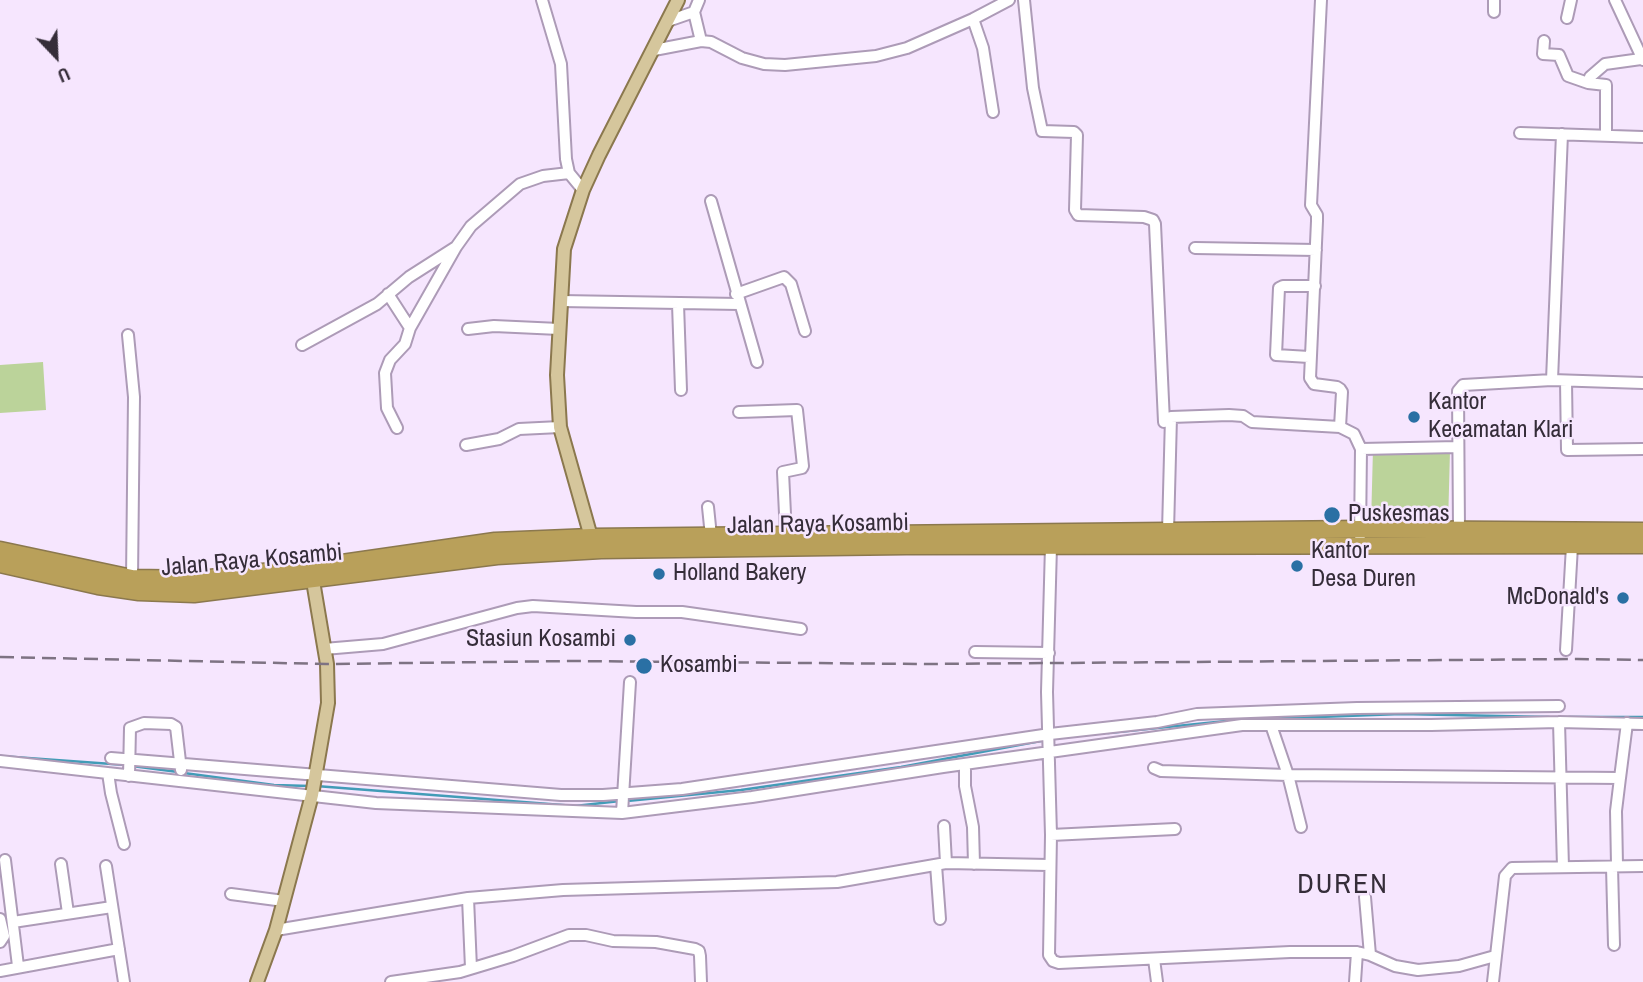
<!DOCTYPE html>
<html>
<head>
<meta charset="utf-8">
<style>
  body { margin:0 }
  #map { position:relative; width:1643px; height:982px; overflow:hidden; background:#f6e6fe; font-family:"Archivo Narrow",sans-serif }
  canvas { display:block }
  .north { position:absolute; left:21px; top:21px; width:70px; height:70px; -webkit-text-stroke:5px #f6e6fe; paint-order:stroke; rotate:157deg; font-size:19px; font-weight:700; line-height:28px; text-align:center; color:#352d39 }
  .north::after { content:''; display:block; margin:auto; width:24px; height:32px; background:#352d39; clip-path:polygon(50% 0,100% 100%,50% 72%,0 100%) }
</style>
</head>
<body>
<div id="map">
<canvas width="1643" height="982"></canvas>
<div class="north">U</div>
</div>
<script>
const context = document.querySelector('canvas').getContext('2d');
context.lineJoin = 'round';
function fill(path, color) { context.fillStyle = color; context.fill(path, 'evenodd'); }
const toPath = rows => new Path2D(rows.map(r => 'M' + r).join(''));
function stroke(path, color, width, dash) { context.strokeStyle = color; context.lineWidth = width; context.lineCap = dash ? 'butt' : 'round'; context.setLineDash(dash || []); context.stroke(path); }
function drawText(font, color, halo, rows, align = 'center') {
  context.font = font + ' "Archivo Narrow",sans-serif'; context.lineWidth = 5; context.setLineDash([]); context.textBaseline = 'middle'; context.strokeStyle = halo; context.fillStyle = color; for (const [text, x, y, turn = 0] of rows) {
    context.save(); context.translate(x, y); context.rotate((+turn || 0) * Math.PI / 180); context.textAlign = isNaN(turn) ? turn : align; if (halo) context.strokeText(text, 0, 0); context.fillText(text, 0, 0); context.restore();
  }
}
const green = toPath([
  [43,362,46,410,0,413,0,365],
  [1373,449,1450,451,1448,525,1371,524]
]);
const stream = toPath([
  [1569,717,1643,717],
  [1108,733,1236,720,1401,714,1549,717],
  [0,756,126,765],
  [132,766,178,772],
  [184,773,274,785,310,786],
  [316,786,575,806,620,801],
  [627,801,741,790,901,767,1046,740]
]);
const minor = toPath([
  [542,0,561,64,566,159,569,173,583,190],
  [1024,0,1033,88,1042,131,1074,132,1077,135,1075,210,1078,215,1144,217,1153,220,1155,224,1164,422],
  [1321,0,1311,205,1317,215,1317,221,1310,378,1314,384,1337,387,1340,389,1342,392,1340,427,1354,434,1361,449,1360,536],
  [1615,0,1643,60],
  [694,12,701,41],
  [1494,12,1494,0],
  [1567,18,1571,0],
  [973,19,983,48,993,112],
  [668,21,694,12,699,0],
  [1544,41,1543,54,1559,55,1568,76,1588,83],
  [654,50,701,41,711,42,742,58,764,64,785,65,876,56,907,48,973,19,1009,0],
  [1520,133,1643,137],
  [1606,136,1606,85,1588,83,1590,77,1605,64,1641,59],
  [711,201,757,362],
  [1195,248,1316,250],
  [388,294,410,328,405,344,390,360,385,373,387,408,397,428],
  [736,294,784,277,791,284,805,331],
  [561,301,739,304],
  [678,304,681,390],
  [410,328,456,247],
  [468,329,494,326,559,329],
  [128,335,134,397,132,578],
  [302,345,377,304,409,277,456,247,471,226,520,184,543,176,569,173],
  [1309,357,1276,355,1279,288,1283,286,1315,286],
  [1552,380,1562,134],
  [1566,381,1567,450,1643,449],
  [739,412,797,410,803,466,802,468,783,472,786,535],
  [466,445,499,439,519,429,560,427],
  [1361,449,1458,447],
  [708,507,711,536],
  [1459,530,1458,391,1463,385,1552,380,1643,383],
  [1168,531,1171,417,1229,415,1243,416,1252,422,1340,427],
  [1051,546,1047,692,1051,835,1049,955,1053,961,1059,963,1290,952,1357,952,1370,955,1395,966,1418,970,1459,966,1495,956],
  [324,649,383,644,517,608,533,606,636,612,682,612,801,629],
  [1566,650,1572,546],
  [975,652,1049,653],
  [1559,722,1563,867],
  [1271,725,1288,775,1301,827],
  [111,758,561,795,603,795,682,789,1050,734,1157,722,1197,714,1357,708,1559,706],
  [0,761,376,803,622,813,752,797,943,767,1242,725,1431,725,1559,722,1643,724],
  [965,765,965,786,973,827,974,864],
  [1154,768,1161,771,1288,775,1620,778,1616,811,1617,865],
  [108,773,111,793,124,844],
  [129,776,130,728,144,723,171,724,176,727,181,770],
  [1620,778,1627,723],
  [622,813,630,682],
  [944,826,946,863],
  [1051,835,1175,829],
  [5,860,18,966],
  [61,864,68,913],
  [936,865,940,919],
  [106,866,124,982],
  [1612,867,1614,945],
  [231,894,284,901],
  [1365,897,1370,955],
  [468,898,471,968],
  [0,919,4,936,0,942],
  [13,922,112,907],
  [276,930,468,898,563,890,837,882,946,863,1049,865],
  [1154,959,1157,982],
  [0,971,119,949],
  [391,982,460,972,513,956,569,935,586,935,613,941,656,942,695,949,699,951,700,956,701,982],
  [1355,982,1357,952],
  [1493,982,1505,876,1512,868,1643,866]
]);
const major = toPath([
  [591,537,560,427,557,375,564,249,583,190,599,155,678,0],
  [257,982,276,930,312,795,328,703,327,664,313,581]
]);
const highway = toPath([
  [0,550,132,578,201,579,342,563,495,541,591,537,1360,529,1643,531],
  [0,564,98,586,139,592,194,594,497,556,601,550,906,546,1643,545]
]);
const rail = toPath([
  [0,657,327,664,573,661,925,664,1577,659,1643,660]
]);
const markers = [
  [1414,417,7,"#2a70a4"],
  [1332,515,9,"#2a70a4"],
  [1297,566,7,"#2a70a4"],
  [659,574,7,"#2a70a4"],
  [1623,598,7,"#2a70a4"],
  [630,640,7,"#2a70a4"],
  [644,666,9,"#2a70a4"]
];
const poiNames = [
  ["Kantor",1428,403],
  ["Kecamatan Klari",1428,431],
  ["Puskesmas",1348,515],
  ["Kantor",1311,552],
  ["Desa Duren",1311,580],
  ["Holland Bakery",673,574],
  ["McDonald's",1609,598,"right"],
  ["Stasiun Kosambi",616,640,"right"],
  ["Kosambi",660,666]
];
const streetNames = [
  ["Jalan Raya Kosambi",818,525,-1],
  ["Jalan Raya Kosambi",252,561,-5]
];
const quarterNames = [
  ["DUREN",1343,885]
];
fill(green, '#bbd39a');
stroke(stream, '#429cb7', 2.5);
stroke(minor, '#ad9bb7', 14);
stroke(major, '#8b784e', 16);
stroke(highway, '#8b784e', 19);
stroke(minor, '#fff', 10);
stroke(major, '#d5c69c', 12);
stroke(highway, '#b9a05a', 16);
stroke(rail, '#7e7383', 2.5, [14, 7]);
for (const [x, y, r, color] of markers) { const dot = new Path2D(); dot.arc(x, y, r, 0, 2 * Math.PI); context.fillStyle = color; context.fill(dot); stroke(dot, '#f6e6fe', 2.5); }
drawText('24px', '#352d39', '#f6e6fe', poiNames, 'left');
drawText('24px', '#352d39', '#f6e6fe', streetNames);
context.letterSpacing = '2px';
drawText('28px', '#352d39', '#f6e6fe', quarterNames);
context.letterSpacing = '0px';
</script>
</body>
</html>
